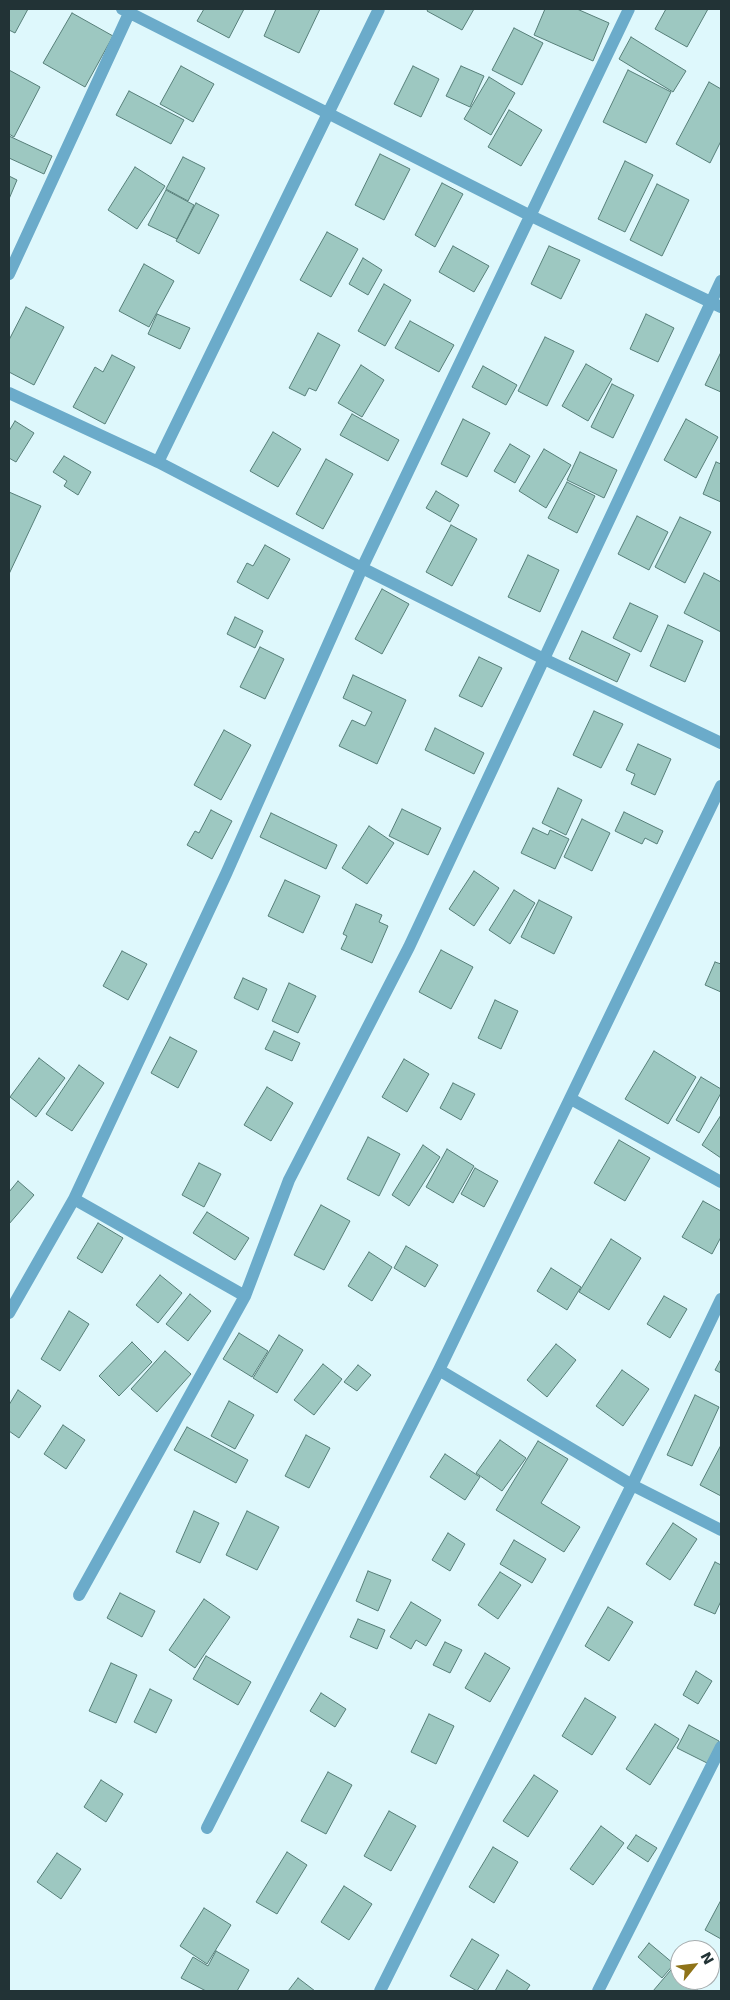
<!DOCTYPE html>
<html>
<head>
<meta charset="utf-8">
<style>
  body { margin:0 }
  #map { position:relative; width:730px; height:2000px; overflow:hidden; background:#def8fc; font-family:"DejaVu Sans",sans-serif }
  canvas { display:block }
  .frame { position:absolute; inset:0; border:10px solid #223336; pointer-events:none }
  .north { position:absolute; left:670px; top:1940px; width:50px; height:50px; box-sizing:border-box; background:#fff; border:1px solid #a7adaf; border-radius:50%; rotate:61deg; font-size:14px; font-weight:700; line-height:20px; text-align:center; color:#223336 }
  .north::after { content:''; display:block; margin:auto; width:18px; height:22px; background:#8f7318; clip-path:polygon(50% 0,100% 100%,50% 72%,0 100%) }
</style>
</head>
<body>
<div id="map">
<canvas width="730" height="2000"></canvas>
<div class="frame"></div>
<div class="north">N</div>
</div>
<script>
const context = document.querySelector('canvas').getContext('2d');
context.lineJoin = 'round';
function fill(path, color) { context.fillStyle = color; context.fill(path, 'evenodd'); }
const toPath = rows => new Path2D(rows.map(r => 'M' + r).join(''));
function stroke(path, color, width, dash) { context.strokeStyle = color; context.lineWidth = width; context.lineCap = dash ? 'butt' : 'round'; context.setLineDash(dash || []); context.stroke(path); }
const building = toPath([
  [9,9,28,9,15,33,9,30,9,9],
  [204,9,244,9,229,38,197,21,204,9],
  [276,9,320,9,299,53,264,36,276,9],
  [428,9,474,9,462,30,427,11,428,9],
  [545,9,577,9,609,23,593,61,534,35,545,9],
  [666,9,708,9,687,47,655,29,666,9],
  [72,13,113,36,85,87,43,63,72,13],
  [514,28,543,43,522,85,492,70,514,28],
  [631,37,686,71,673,92,619,59,631,37],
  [181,66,214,84,193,122,160,104,181,66],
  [413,66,439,79,421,117,394,104,413,66],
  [461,66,484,76,470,107,446,96,461,66],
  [9,70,40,87,14,137,9,134,9,70],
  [628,70,671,92,646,143,603,122,628,70],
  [489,77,515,93,491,135,464,119,489,77],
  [709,82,721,89,721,141,710,163,676,144,709,82],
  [129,91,184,120,171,144,116,115,129,91],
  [509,110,542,130,521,166,488,147,509,110],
  [9,136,52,156,44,174,9,158,9,136],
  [380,154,410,169,384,220,355,205,380,154],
  [183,157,205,168,188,201,166,189,183,157],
  [625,161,653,175,625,232,598,219,625,161],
  [135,167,165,186,137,229,108,210,135,167],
  [9,176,17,180,9,199,9,176],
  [442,183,463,194,435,247,415,235,442,183],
  [657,184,689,200,662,256,630,240,657,184],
  [166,190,194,205,177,239,148,225,166,190],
  [196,203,219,215,199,254,176,241,196,203],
  [327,232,358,249,331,297,300,280,327,232],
  [453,246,489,266,474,292,439,272,453,246],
  [549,246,580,260,561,299,531,284,549,246],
  [363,258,382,270,368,295,349,284,363,258],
  [144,264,174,281,149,327,119,311,144,264],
  [384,284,411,300,385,346,358,331,384,284],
  [26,307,64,327,34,385,9,372,9,340,26,307],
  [157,314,190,328,180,349,148,334,157,314],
  [646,314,674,328,658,362,630,349,646,314],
  [410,321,454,345,439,372,395,348,410,321],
  [318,333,340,345,316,391,309,388,305,396,289,388,318,333],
  [545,337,574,351,547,406,518,391,545,337],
  [721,352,721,392,705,385,721,352],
  [112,355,135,367,105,424,73,407,95,367,103,372,112,355],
  [586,364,612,379,588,421,562,406,586,364],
  [361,365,384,380,362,417,338,403,361,365],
  [483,366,517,385,506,405,472,387,483,366],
  [612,384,634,395,613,438,591,427,612,384],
  [352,414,399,440,388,461,340,435,352,414],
  [463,419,490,433,467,477,441,464,463,419],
  [686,419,718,437,696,478,664,460,686,419],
  [15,421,34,433,16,462,9,458,9,431,15,421],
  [273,432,301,449,278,487,250,471,273,432],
  [510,444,530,456,515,483,494,471,510,444],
  [544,449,571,465,546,508,519,491,544,449],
  [580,452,617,470,604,498,567,480,580,452],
  [64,456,91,472,78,495,64,486,67,481,53,472,64,456],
  [326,459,353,474,323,529,296,514,326,459],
  [716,462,721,464,721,502,703,494,716,462],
  [567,482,595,496,577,533,548,518,567,482],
  [436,491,459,505,450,522,426,508,436,491],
  [9,492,41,506,9,574,9,492],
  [637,516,668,532,649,570,618,554,637,516],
  [680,517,711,532,685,583,655,567,680,517],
  [451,525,477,539,452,586,426,572,451,525],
  [265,545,290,559,268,599,237,582,247,563,253,566,265,545],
  [528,555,559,570,540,612,508,597,528,555],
  [704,573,721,582,721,632,684,613,704,573],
  [382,589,409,604,382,654,355,639,382,589],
  [630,603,658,616,641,652,613,638,630,603],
  [235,617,263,631,255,648,227,634,235,617],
  [668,625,703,641,685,682,650,666,668,625],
  [582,631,630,654,617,682,569,659,582,631],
  [260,647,284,659,265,699,240,687,260,647],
  [479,657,502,668,482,707,459,696,479,657],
  [353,675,406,700,377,764,339,746,352,720,365,726,372,712,343,698,353,675],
  [594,711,623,724,601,768,573,755,594,711],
  [435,728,484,753,474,774,425,750,435,728],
  [224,730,251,745,221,800,194,785,224,730],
  [638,744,671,759,655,795,631,784,635,774,626,770,638,744],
  [558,788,582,800,566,835,542,823,558,788],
  [402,809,441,828,428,855,389,836,402,809],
  [211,810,232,821,212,859,187,845,195,831,199,833,211,810],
  [624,812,663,831,657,844,645,838,642,844,615,831,624,812],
  [271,813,337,845,326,869,260,837,271,813],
  [582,819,610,833,592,871,564,857,582,819],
  [369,826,394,843,367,884,342,868,369,826],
  [533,828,548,835,550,830,569,839,555,869,521,853,533,828],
  [474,871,499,888,474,926,449,909,474,871],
  [285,880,320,896,303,933,268,916,285,880],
  [514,890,535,903,510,944,489,930,514,890],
  [539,900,572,917,554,954,521,937,539,900],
  [356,904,382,915,379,922,388,926,372,963,341,949,347,936,343,934,356,904],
  [441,950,473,967,451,1009,419,992,441,950],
  [122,951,147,964,128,1000,103,986,122,951],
  [715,962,721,964,721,992,705,985,715,962],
  [243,978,267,989,258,1010,234,998,243,978],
  [289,983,316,996,298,1033,272,1021,289,983],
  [495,1000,518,1011,501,1049,478,1038,495,1000],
  [274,1031,300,1043,292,1061,265,1049,274,1031],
  [170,1037,197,1051,178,1088,151,1073,170,1037],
  [654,1051,696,1077,668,1124,625,1099,654,1051],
  [39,1058,65,1078,36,1117,10,1097,39,1058],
  [404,1059,429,1074,407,1112,382,1097,404,1059],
  [79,1065,104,1083,72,1131,46,1114,79,1065],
  [701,1077,721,1089,721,1093,699,1133,676,1120,701,1077],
  [453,1083,475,1094,461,1120,440,1108,453,1083],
  [267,1087,293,1103,271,1141,244,1125,267,1087],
  [721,1115,721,1158,702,1145,721,1115],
  [368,1137,400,1154,379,1196,347,1179,368,1137],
  [619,1140,650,1158,625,1201,594,1183,619,1140],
  [423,1145,440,1157,409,1206,392,1195,423,1145],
  [447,1149,474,1166,453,1203,426,1187,447,1149],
  [199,1163,221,1174,204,1207,182,1195,199,1163],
  [475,1168,498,1181,484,1207,461,1194,475,1168],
  [18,1181,34,1195,9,1224,9,1192,18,1181],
  [703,1201,721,1211,721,1237,712,1254,682,1237,703,1201],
  [321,1205,350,1221,324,1270,294,1255,321,1205],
  [207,1212,249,1238,235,1260,193,1233,207,1212],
  [98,1223,123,1238,102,1273,77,1258,98,1223],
  [611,1239,641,1258,609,1310,579,1292,611,1239],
  [406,1246,438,1265,425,1287,394,1268,406,1246],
  [369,1252,392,1267,372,1301,348,1286,369,1252],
  [551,1268,581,1287,567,1310,537,1291,551,1268],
  [160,1275,182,1293,158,1323,136,1305,160,1275],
  [190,1294,211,1311,188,1341,166,1324,190,1294],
  [664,1296,687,1309,670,1338,647,1324,664,1296],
  [69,1311,89,1324,60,1371,41,1359,69,1311],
  [239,1333,268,1351,252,1377,223,1359,239,1333],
  [279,1335,303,1350,277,1393,253,1378,279,1335],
  [132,1342,152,1362,119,1396,99,1376,132,1342],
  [556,1344,576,1360,547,1397,527,1380,556,1344],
  [165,1351,191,1374,157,1412,131,1389,165,1351],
  [721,1359,721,1373,715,1370,721,1359],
  [323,1364,342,1379,314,1415,294,1400,323,1364],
  [358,1365,371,1375,357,1391,344,1382,358,1365],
  [622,1370,649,1389,623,1426,596,1406,622,1370],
  [18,1390,41,1406,19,1438,9,1431,9,1405,18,1390],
  [695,1395,719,1407,692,1466,667,1455,695,1395],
  [229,1401,254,1415,235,1449,211,1436,229,1401],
  [63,1425,85,1440,66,1469,44,1454,63,1425],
  [187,1427,248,1460,236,1483,174,1450,187,1427],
  [306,1435,330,1448,309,1488,285,1476,306,1435],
  [500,1440,526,1458,502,1491,476,1473,500,1440],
  [538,1441,568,1459,541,1503,580,1527,564,1552,496,1510,538,1441],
  [721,1445,721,1496,700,1485,721,1445],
  [445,1454,480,1477,465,1500,430,1477,445,1454],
  [194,1511,219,1523,200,1563,176,1552,194,1511],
  [247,1511,279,1527,257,1570,226,1555,247,1511],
  [673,1523,697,1539,670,1580,646,1564,673,1523],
  [448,1533,465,1544,450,1571,432,1560,448,1533],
  [514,1540,546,1559,532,1583,500,1564,514,1540],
  [715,1562,721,1565,721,1601,715,1614,694,1605,715,1562],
  [368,1571,391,1580,378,1611,356,1601,368,1571],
  [500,1572,521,1585,498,1619,478,1605,500,1572],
  [120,1593,155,1611,142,1637,107,1618,120,1593],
  [204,1599,230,1617,195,1668,169,1650,204,1599],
  [411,1602,441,1620,426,1646,416,1640,411,1649,390,1637,411,1602],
  [608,1607,633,1622,609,1661,585,1646,608,1607],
  [358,1619,385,1630,377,1649,350,1637,358,1619],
  [445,1642,462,1650,450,1673,433,1665,445,1642],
  [485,1653,510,1668,490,1702,465,1688,485,1653],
  [206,1656,251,1682,238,1705,193,1679,206,1656],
  [111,1663,137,1675,116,1723,89,1711,111,1663],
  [696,1671,712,1681,698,1704,683,1695,696,1671],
  [150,1689,172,1700,156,1733,134,1722,150,1689],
  [321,1693,346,1709,335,1727,310,1711,321,1693],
  [585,1698,616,1717,592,1755,562,1736,585,1698],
  [429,1714,454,1726,436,1764,411,1752,429,1714],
  [655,1724,679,1739,650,1785,626,1769,655,1724],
  [689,1725,719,1741,707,1763,677,1748,689,1725],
  [328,1772,352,1785,326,1834,301,1821,328,1772],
  [534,1775,558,1791,528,1837,503,1821,534,1775],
  [101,1780,123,1794,106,1822,84,1807,101,1780],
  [389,1811,416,1826,391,1871,364,1856,389,1811],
  [601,1826,624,1843,593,1885,570,1869,601,1826],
  [636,1835,657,1848,648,1862,627,1848,636,1835],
  [493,1847,518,1862,494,1903,469,1887,493,1847],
  [287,1852,307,1865,277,1914,256,1902,287,1852],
  [57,1853,81,1869,61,1899,37,1882,57,1853],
  [344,1886,372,1904,349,1940,321,1922,344,1886],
  [721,1900,721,1939,705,1930,721,1900],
  [204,1908,231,1925,207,1964,180,1946,204,1908],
  [472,1939,499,1955,477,1991,450,1976,472,1939],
  [649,1943,674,1964,662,1978,638,1957,649,1943],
  [216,1951,249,1970,237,1991,206,1991,181,1978,193,1957,208,1966,216,1951],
  [676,1964,680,1968,680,1980,695,1980,701,1985,696,1991,653,1991,676,1964],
  [507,1970,530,1985,526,1991,495,1991,507,1970],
  [298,1978,315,1991,288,1991,298,1978]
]);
const minor = toPath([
  [122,9,529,215,721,307],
  [9,274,131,9],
  [9,393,158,462,362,568,544,659,721,743],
  [158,462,379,9],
  [571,1099,721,1182],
  [74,1199,245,1296],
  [9,1313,74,1199,226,874,362,568,629,9],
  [439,1370,632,1485,721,1530],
  [79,1595,245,1296,289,1180,409,947,721,281],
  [207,1828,439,1370,721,786],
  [380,1991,632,1485,721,1299],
  [598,1991,721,1747]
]);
fill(building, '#9dc8c1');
stroke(building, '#577f79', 1);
stroke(minor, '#6babca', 12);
</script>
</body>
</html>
